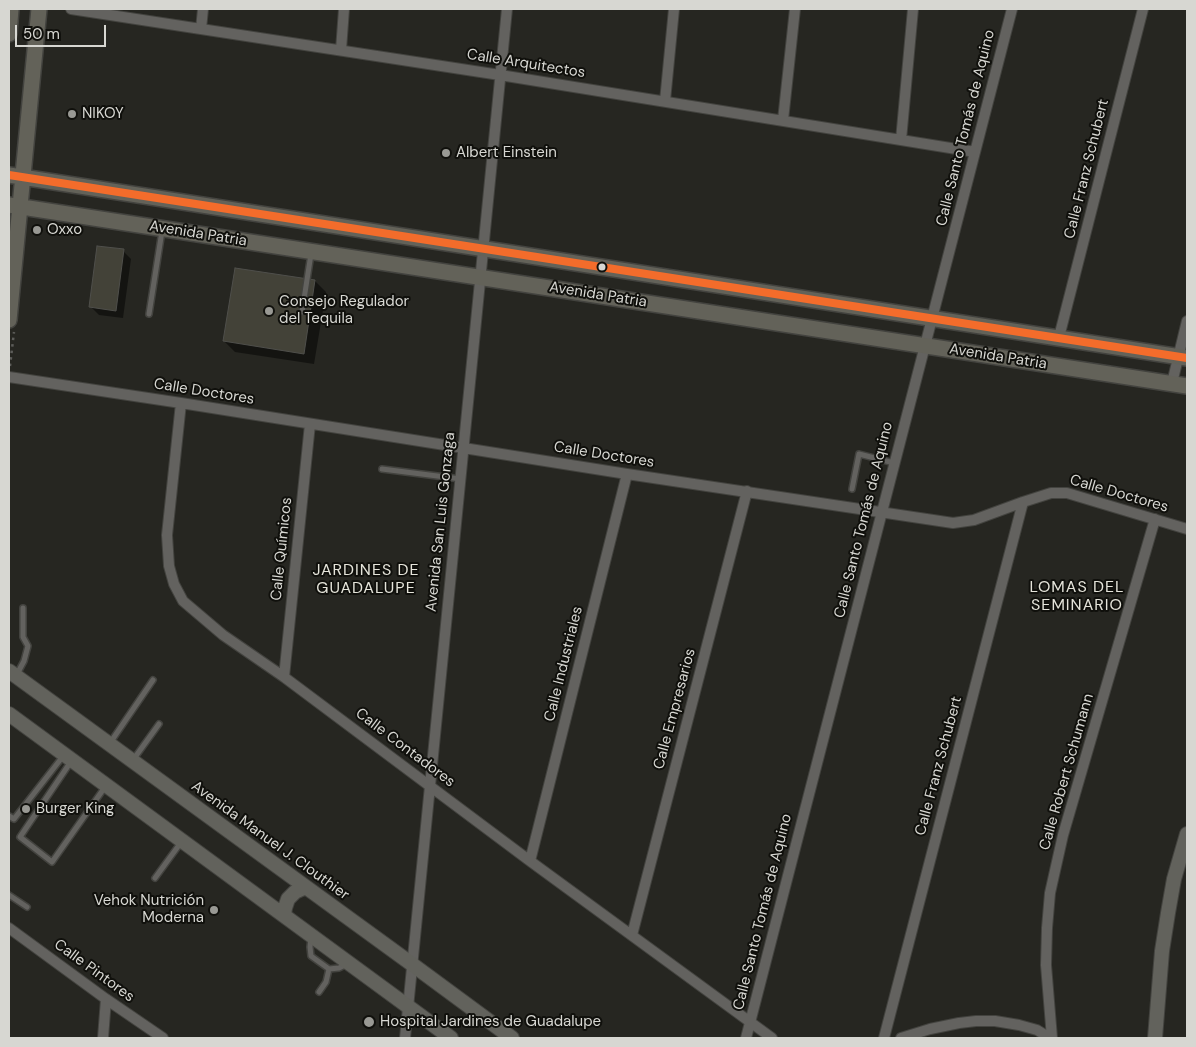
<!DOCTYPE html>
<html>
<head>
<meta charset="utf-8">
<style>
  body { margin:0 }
  #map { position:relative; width:1196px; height:1047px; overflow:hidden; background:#262621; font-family:"DM Sans",sans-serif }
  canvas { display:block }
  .frame { position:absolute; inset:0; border:10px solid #d7d7d2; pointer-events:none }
  .scale { position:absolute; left:15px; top:25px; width:91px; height:22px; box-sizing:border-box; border:2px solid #d7d7d2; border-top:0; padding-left:6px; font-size:15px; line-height:18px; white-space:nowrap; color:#d7d7d2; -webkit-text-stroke:4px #10100c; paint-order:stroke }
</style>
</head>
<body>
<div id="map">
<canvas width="1196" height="1047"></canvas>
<div class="frame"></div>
<div class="scale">50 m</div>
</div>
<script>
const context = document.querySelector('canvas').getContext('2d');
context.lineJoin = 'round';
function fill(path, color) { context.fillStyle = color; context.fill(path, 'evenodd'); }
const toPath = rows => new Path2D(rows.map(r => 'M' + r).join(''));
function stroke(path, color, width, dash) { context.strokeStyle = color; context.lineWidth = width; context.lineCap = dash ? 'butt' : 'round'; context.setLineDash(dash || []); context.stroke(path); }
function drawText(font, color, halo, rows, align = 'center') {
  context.font = font + ' "DM Sans",sans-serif'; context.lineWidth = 4; context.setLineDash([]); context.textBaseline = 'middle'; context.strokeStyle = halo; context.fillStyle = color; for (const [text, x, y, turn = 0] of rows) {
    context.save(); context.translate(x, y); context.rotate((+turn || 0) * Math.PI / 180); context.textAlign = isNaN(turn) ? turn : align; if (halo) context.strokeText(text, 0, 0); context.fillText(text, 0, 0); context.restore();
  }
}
const shadow = toPath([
  [123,251,131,259,123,318,99,315,91,307],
  [315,281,326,292,314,364,235,352,224,341]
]);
const building = toPath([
  [97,246,124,249,116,311,89,307,97,246],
  [235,268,315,280,304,354,223,341,235,268]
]);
const path = toPath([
  [10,366,14,332]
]);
const lane = toPath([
  [302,312,311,254],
  [149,314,162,231],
  [382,469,461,479],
  [852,489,859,454,894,463],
  [16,676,24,661,28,646,23,637,23,608],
  [110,743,153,680],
  [72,760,20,837,52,862,105,787],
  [133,760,159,724],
  [9,816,14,819,64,755],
  [155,878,182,841],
  [9,895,27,907],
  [311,938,310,947,311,956,329,969,339,968,347,964],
  [319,992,326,982,329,969]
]);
const street = toPath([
  [71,9,500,75,975,152],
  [201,29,203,9],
  [341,50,344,9],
  [665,101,674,9],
  [783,120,795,9],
  [901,140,913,9],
  [1059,337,1143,9],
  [9,377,181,403,627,474,953,523,974,520,1023,502,1051,493,1067,493,1187,529],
  [1172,383,1187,321],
  [181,403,167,535,169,566,174,584,183,601,223,635,284,677,530,861,772,1038],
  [284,677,310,424],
  [530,861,627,474],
  [9,928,106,999,163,1038],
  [632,935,747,491],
  [103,1038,106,999],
  [405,1038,507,9],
  [746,1038,1012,9],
  [884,1038,1023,502],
  [901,1038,930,1029,959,1023,976,1021,995,1021,1019,1025,1037,1030,1050,1038],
  [1052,1038,1046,965,1047,928,1050,893,1063,835,1155,519]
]);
const secondary = toPath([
  [9,671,413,965,512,1038],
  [9,714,451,1038],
  [284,915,285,908,288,899,295,892,306,887],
  [1155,1038,1162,951,1168,913,1174,879,1187,834]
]);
const primary = toPath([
  [9,34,11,9],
  [9,175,1187,358],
  [9,205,1187,386],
  [9,320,39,9]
]);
const bus1 = toPath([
  [9,175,1187,358]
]);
const markers = [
  [72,114,5,"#999994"],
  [446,153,5,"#999994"],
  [37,230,5,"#999994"],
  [602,267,4.5,"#d7d7d2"],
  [269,311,5,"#999994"],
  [26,809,5,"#999994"],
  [214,910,5,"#999994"],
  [369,1022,6,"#999994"]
];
const streetNames = [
  ["Calle Arquitectos",526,64,9],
  ["Calle Santo Tomás de Aquino",966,128,-76],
  ["Calle Franz Schubert",1087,169,-76],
  ["Avenida Patria",198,234,9],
  ["Avenida Patria",598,295,9],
  ["Avenida Patria",998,357,9],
  ["Calle Doctores",204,392,9],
  ["Calle Doctores",604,455,9],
  ["Calle Doctores",1119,494,16],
  ["Calle Santo Tomás de Aquino",864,520,-76],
  ["Avenida San Luis Gonzaga",441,522,-84],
  ["Calle Químicos",282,549,-84],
  ["Calle Industriales",564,664,-76],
  ["Calle Empresarios",675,709,-75],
  ["Calle Contadores",405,748,37],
  ["Calle Franz Schubert",939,766,-75],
  ["Calle Robert Schumann",1067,772,-74],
  ["Avenida Manuel J. Clouthier",270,841,36],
  ["Calle Santo Tomás de Aquino",763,912,-76],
  ["Calle Pintores",94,971,36]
];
const poiNames = [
  ["NIKOY",82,114],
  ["Albert Einstein",456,153],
  ["Oxxo",47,230],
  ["Consejo Regulador",279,302],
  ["del Tequila",279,319],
  ["Burger King",36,809],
  ["Vehok Nutrición",204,901,"right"],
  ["Moderna",204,918,"right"],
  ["Hospital Jardines de Guadalupe",380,1022]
];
const neighbourhoodNames = [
  ["JARDINES DE",366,571],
  ["GUADALUPE",366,589],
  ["LOMAS DEL",1077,588],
  ["SEMINARIO",1077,606]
];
fill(shadow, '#0007');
fill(building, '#434238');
stroke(building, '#4f4f4b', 1);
stroke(lane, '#43433f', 8);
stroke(street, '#43433f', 12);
stroke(secondary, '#43433f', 16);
stroke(primary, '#43433f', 18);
stroke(path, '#5c5c59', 2.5, [2.5, 4]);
stroke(lane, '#63625f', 5);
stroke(street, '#63625f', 10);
stroke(secondary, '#62625c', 14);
stroke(primary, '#636259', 15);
stroke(bus1, '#f36c2b', 8);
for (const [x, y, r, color] of markers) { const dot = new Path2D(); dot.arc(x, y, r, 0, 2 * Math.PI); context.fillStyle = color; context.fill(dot); stroke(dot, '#10100c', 2); }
drawText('15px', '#d7d7d2', '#10100c', streetNames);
drawText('15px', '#d7d7d2', '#10100c', poiNames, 'left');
context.letterSpacing = '1px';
drawText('16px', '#e5e4da', '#10100c', neighbourhoodNames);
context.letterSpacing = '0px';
</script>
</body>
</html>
